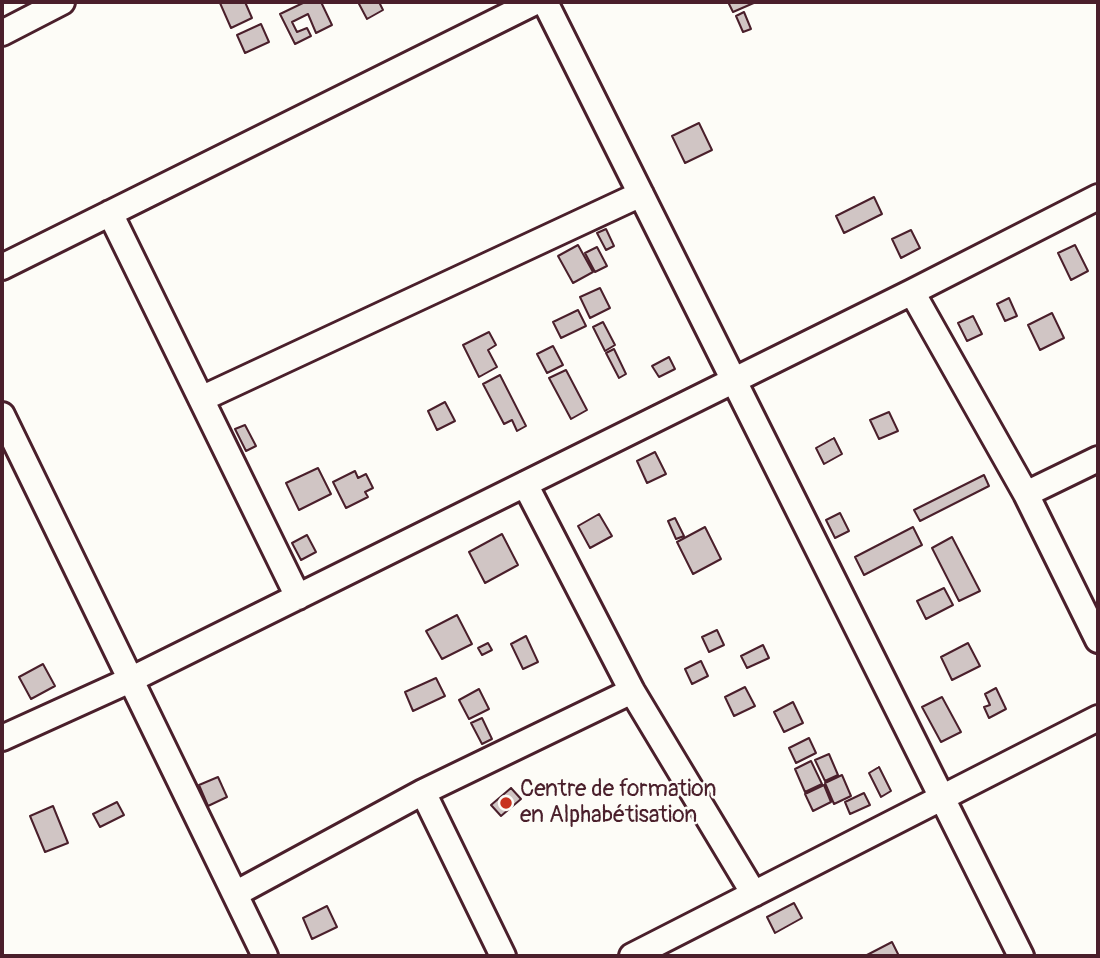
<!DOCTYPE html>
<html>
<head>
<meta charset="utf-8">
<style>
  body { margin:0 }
  #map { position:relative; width:1100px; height:958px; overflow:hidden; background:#fdfcf7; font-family:Pangolin,sans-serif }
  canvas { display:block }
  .frame { position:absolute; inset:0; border:4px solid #4a1f2b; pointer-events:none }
</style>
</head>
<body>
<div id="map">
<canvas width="1100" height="958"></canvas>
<div class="frame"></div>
</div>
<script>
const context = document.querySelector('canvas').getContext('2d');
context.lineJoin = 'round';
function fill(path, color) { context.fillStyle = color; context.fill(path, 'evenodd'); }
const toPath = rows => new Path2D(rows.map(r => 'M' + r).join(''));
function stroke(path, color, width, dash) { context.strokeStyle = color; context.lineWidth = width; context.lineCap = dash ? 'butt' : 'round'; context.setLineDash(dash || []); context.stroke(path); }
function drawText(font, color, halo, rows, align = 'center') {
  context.font = font + ' Pangolin,sans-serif'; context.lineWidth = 5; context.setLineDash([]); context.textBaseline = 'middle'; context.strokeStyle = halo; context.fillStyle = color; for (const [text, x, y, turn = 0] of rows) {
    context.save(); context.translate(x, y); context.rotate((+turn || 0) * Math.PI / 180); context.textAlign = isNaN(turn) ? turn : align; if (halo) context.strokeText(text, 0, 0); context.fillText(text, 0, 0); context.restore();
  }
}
const building = toPath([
  [223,2,245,2,252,18,231,28,220,3,223,2],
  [305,2,321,2,332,25,316,33,308,14,292,22,297,32,307,28,311,36,295,44,280,14,305,2],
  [358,2,379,2,383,10,367,19,358,2],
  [728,2,756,2,733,12,728,2],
  [744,12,751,29,743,32,736,16,744,12],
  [261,24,269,42,245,53,237,35,261,24],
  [699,123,712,150,685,163,672,136,699,123],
  [874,197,882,214,844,233,836,216,874,197],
  [606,229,614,246,606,250,597,233,606,229],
  [911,230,920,248,901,258,892,239,911,230],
  [578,245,593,272,573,283,558,256,578,245],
  [1075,245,1088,271,1071,280,1058,253,1075,245],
  [597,247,607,266,595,272,585,253,597,247],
  [600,288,610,308,590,318,580,297,600,288],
  [1009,298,1017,316,1005,321,997,304,1009,298],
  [578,310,586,326,561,338,553,322,578,310],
  [1052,313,1064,338,1040,350,1028,325,1052,313],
  [973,316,982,334,967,341,958,323,973,316],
  [603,322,615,345,605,351,593,327,603,322],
  [489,332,496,345,488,350,497,367,479,377,463,345,489,332],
  [553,346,563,365,547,373,537,354,553,346],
  [614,349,626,374,619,378,606,353,614,349],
  [669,357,675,369,659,377,652,366,669,357],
  [566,370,587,410,571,419,549,378,566,370],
  [500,375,526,426,517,431,512,420,504,424,483,384,500,375],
  [445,402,455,421,437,430,428,411,445,402],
  [889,412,898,431,879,439,870,420,889,412],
  [245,425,256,446,246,451,235,429,245,425],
  [834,438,842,454,824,464,816,448,834,438],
  [655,452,666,474,647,483,637,461,655,452],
  [318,468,331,494,299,510,286,483,318,468],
  [355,471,358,478,366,474,373,488,365,492,368,497,346,508,333,482,355,471],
  [984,475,989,486,920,521,914,510,984,475],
  [840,513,849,531,835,538,826,520,840,513],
  [599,514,612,536,590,548,578,526,599,514],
  [675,518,684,536,676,539,668,521,675,518],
  [705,527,721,559,693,574,677,542,705,527],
  [913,527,922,545,864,575,855,557,913,527],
  [502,534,518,565,485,583,469,552,502,534],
  [307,535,316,552,301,560,292,543,307,535],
  [952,537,980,591,959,601,932,548,952,537],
  [944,588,953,605,926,619,917,601,944,588],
  [457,615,472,644,442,659,426,631,457,615],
  [717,630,724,645,709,652,702,637,717,630],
  [526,636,538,662,523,669,511,644,526,636],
  [488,643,492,650,482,655,478,648,488,643],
  [968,643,980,666,952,680,941,657,968,643],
  [763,645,769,658,747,668,741,656,763,645],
  [701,661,708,676,692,684,685,669,701,661],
  [43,664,55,686,31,699,19,677,43,664],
  [436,678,445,696,413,711,405,692,436,678],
  [745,687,755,706,734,716,725,697,745,687],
  [996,688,1006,709,989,718,984,707,990,705,985,694,996,688],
  [479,689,489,709,469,719,459,700,479,689],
  [942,697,961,732,941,742,922,707,942,697],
  [793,702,803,723,784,732,774,712,793,702],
  [482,718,492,739,482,744,471,723,482,718],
  [809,738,816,753,796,763,789,748,809,738],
  [829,754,838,775,825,781,815,760,829,754],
  [811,761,822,784,805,792,795,769,811,761],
  [879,767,891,791,881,797,869,773,879,767],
  [842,775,851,796,834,804,825,783,842,775],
  [218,777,227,797,208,806,199,785,218,777],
  [824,785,831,802,813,811,805,794,824,785],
  [511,788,521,799,501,816,491,805,511,788],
  [864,793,870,805,850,814,845,802,864,793],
  [117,802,124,815,100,827,93,814,117,802],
  [53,806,68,843,45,852,30,816,53,806],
  [794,903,802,918,775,933,767,917,794,903],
  [327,906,337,927,312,939,303,918,327,906],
  [892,942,899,956,865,956,892,942]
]);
const street = toPath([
  [545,2,1021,956],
  [2,33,62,2],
  [110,213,298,597],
  [2,267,535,2],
  [912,292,1026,494,1098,640],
  [201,399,641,194],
  [2,415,265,956],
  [525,484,632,691,754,894],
  [1026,494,1098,459],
  [2,738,130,680,912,292,1098,197],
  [423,792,503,956],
  [235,894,423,792,632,691],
  [632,956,1098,718]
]);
const markers = [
  [506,803,7,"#c8321e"]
];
const poiNames = [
  ["Centre de formation",520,790],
  ["en Alphabétisation",520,816]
];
fill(building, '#d0c5c4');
stroke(building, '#4a1f2b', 2);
stroke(street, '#4a1f2b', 30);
stroke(street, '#fdfcf7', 24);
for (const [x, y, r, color] of markers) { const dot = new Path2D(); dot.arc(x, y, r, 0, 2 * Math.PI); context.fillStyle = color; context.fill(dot); stroke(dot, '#fdfcf7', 2.5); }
drawText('23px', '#4a1f2b', '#fdfcf7', poiNames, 'left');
</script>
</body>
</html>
